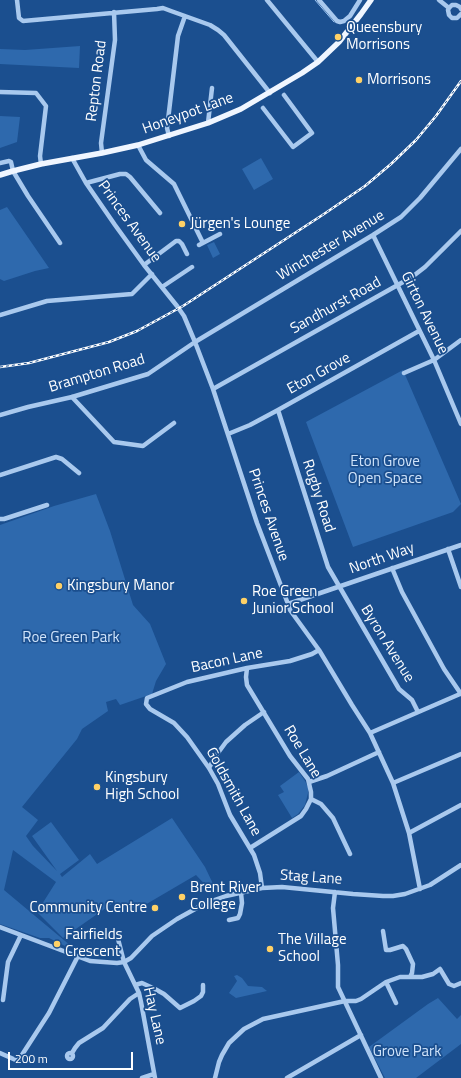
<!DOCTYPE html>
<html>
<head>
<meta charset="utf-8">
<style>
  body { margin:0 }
  #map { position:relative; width:461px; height:1078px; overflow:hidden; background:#1b4f8f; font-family:"Titillium Web",sans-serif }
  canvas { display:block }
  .scale { position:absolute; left:8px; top:1052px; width:125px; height:18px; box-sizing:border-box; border:2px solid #fff; border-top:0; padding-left:5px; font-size:12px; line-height:14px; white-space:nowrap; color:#fff; -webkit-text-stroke:3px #1b4f8f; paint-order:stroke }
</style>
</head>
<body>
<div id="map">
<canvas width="461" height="1078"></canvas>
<div class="scale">200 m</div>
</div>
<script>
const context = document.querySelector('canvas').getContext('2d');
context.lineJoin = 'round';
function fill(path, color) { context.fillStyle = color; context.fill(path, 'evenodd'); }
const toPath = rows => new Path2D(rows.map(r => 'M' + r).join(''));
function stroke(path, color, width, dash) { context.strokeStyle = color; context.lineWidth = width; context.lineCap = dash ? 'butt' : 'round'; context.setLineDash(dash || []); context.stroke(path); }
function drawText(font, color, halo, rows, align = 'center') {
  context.font = font + ' "Titillium Web",sans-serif'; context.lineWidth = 3.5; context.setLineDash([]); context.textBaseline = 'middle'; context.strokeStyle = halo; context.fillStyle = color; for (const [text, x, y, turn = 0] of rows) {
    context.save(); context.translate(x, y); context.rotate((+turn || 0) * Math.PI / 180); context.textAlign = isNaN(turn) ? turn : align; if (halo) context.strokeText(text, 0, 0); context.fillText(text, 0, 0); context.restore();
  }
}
const green = toPath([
  [80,46,79,68,0,64,0,49,25,50],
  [0,116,20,117,17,142,0,148],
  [261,158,273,179,254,190,242,169],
  [7,207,49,268,35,271,4,281,0,279,0,210],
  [214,242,220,254,213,258,207,245],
  [403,370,461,504,453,512,353,547,306,422],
  [96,494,110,531,133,605,150,624,166,664,156,681,152,694,120,705,116,699,106,702,108,711,82,729,77,739,22,807,38,820,26,836,33,846,57,871,32,836,51,822,79,860,60,874,62,877,90,854,97,864,172,818,205,867,215,888,212,892,196,875,138,909,113,903,63,938,37,912,56,882,13,850,4,890,71,946,69,948,49,938,40,938,0,924,0,525,54,506],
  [299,772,305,781,308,787,308,793,305,805,298,814,292,818,278,795,284,792,280,786],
  [237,975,242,978,248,986,262,987,267,991,236,998,229,993,237,981,234,976],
  [438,998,457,1019,461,1015,461,1044,416,1078,385,1078,369,1047,428,1004]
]);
const stream = toPath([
  [315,0,334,22]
]);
const minor = toPath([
  [17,0,19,18,23,21,157,9,163,8,171,11,210,25,218,30,224,35,270,93],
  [267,0,318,62],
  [319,0,337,21,340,22,344,21,350,16,360,0],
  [439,0,449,8],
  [449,8,448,10,449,15,452,18,457,18,461,14],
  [449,8,452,5,456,5,460,7,461,9],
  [0,92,36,93,46,106,40,156,41,164],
  [263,108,293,147,312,133,284,95],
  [208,123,212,88],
  [169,136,167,128,168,120,178,36,185,16],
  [138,145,146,160,174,184,203,243],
  [102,153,101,143,115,40,114,12],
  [72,158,86,183,115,225,144,265,177,306,184,316,195,342,213,389,257,523,288,604,290,610,319,650,352,705,370,733,393,783,409,833,420,889],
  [0,163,9,161,11,162,13,171,28,196,60,243],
  [86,183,120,174,126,174,130,177,160,213],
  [373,235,434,360,461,424],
  [199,245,220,234],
  [144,265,176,241,179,241,182,244,187,254],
  [162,287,192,267],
  [0,315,47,301,132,294,152,274],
  [404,373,434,360,461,340],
  [213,389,412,277,425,267,461,231],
  [72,397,114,442,143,446,174,423],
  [278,410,328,567,399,689,412,700,418,712],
  [0,415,28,407,72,397,148,374,195,342,373,235,401,217,420,198,461,149],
  [228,434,250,425,278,410,419,331],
  [0,475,56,457,62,459,79,473],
  [0,519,4,519,47,505],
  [448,549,461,587],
  [392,568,402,592,444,669,461,694],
  [288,604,461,545],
  [247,668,246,677,247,685,290,756,308,779,311,792,311,799,306,809,301,816,250,848],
  [370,733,460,694],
  [209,768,215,757,226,742,245,725,264,712],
  [309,782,327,776,379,752],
  [393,783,461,754],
  [311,799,321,804,333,818,350,854],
  [409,833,461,805],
  [262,888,260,873,254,855,230,815,218,784,209,768,187,737,174,723,150,709,146,704,147,698,187,682,247,668,290,661,312,654,319,650],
  [335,892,333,908,338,965,338,987,381,1078],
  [229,920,238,918,240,914,242,903,241,893],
  [0,927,90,961,117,963,124,962,131,958,152,936,177,919,206,903,226,896,262,888,282,887,353,894,383,896,393,896,405,894,430,885,461,865],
  [383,931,386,950,390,950,403,946,406,949,413,964,412,973,410,977],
  [117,935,124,962,139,993,141,1002,155,1078],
  [386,982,396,1003],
  [135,985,142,983,155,989,164,994,180,1008,194,1001,201,996,203,992,203,985],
  [3,1000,8,962,21,935],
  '67 1056a3 3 0 1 1 6 0a3 3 0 1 1-6 0Z',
  [0,1053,18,1061,49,1013,78,956],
  [72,1053,75,1048,79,1043,103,1028,130,999,139,993],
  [142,1078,154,1074],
  [215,1078,219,1062,222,1055,229,1043,244,1029,263,1019,345,1001,356,1001,361,999,386,982,400,977,422,977,433,974,440,969,449,984,454,986,461,983],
  [287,1078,361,1035]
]);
const major = toPath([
  [0,175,13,171,41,164,102,153,138,145,208,123,241,109,302,73,318,62,339,42,361,14,371,0]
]);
const rail = toPath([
  [0,367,29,363,109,342,137,331,183,306,324,214,365,186,391,164,416,140,436,116,461,81]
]);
const markers = [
  [338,37,4,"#ffd166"],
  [359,80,4,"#ffd166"],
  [182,224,4,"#ffd166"],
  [59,586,4,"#ffd166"],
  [244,601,4,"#ffd166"],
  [97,787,4,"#ffd166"],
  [182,897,4,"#ffd166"],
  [155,908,4,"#ffd166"],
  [57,944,4,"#ffd166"],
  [270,949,4,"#ffd166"]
];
const poiNames = [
  ["Queensbury",346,28],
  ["Morrisons",346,45],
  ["Morrisons",367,80],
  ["Jürgen's Lounge",190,224],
  ["Kingsbury Manor",67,586],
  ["Roe Green",252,592],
  ["Junior School",252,609],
  ["Kingsbury",105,778],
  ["High School",105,795],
  ["Brent River",190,888],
  ["College",190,905],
  ["Community Centre",147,908,"right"],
  ["Fairfields",65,935],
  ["Crescent",65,952],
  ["The Village",278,940],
  ["School",278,957]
];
const streetNames = [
  ["Repton Road",97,81,-83],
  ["Honeypot Lane",188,114,-20],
  ["Princes Avenue",129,222,54],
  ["Winchester Avenue",331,246,-31],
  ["Sandhurst Road",336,306,-29],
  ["Girton Avenue",424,313,64],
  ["Brampton Road",97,374,-17],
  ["Eton Grove",319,374,-29],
  ["Rugby Road",318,496,72],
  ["Princes Avenue",268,515,71],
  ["North Way",382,559,-19],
  ["Byron Avenue",387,644,58],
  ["Bacon Lane",227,661,-12],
  ["Roe Lane",302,752,59],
  ["Goldsmith Lane",233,792,61],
  ["Stag Lane",311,878,4],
  ["Hay Lane",154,1016,77]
];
const parkNames = [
  ["Eton Grove",385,462],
  ["Open Space",385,479],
  ["Roe Green Park",71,638],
  ["Grove Park",407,1052]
];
fill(green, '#2e69ad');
stroke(stream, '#9cc4f0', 1);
stroke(minor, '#a9c9ee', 4.5);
stroke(major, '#f0f6ff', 5.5);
stroke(rail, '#fff', 2.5);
stroke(rail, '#1b4f8f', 1, [3]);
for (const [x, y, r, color] of markers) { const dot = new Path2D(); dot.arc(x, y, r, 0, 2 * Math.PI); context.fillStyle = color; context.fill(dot); stroke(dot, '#1b4f8f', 1.5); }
drawText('15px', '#fff', '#1b4f8f', poiNames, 'left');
drawText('15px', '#fff', '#1b4f8f', streetNames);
drawText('15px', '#cfe3fa', '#1b4f8f', parkNames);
</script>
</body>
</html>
